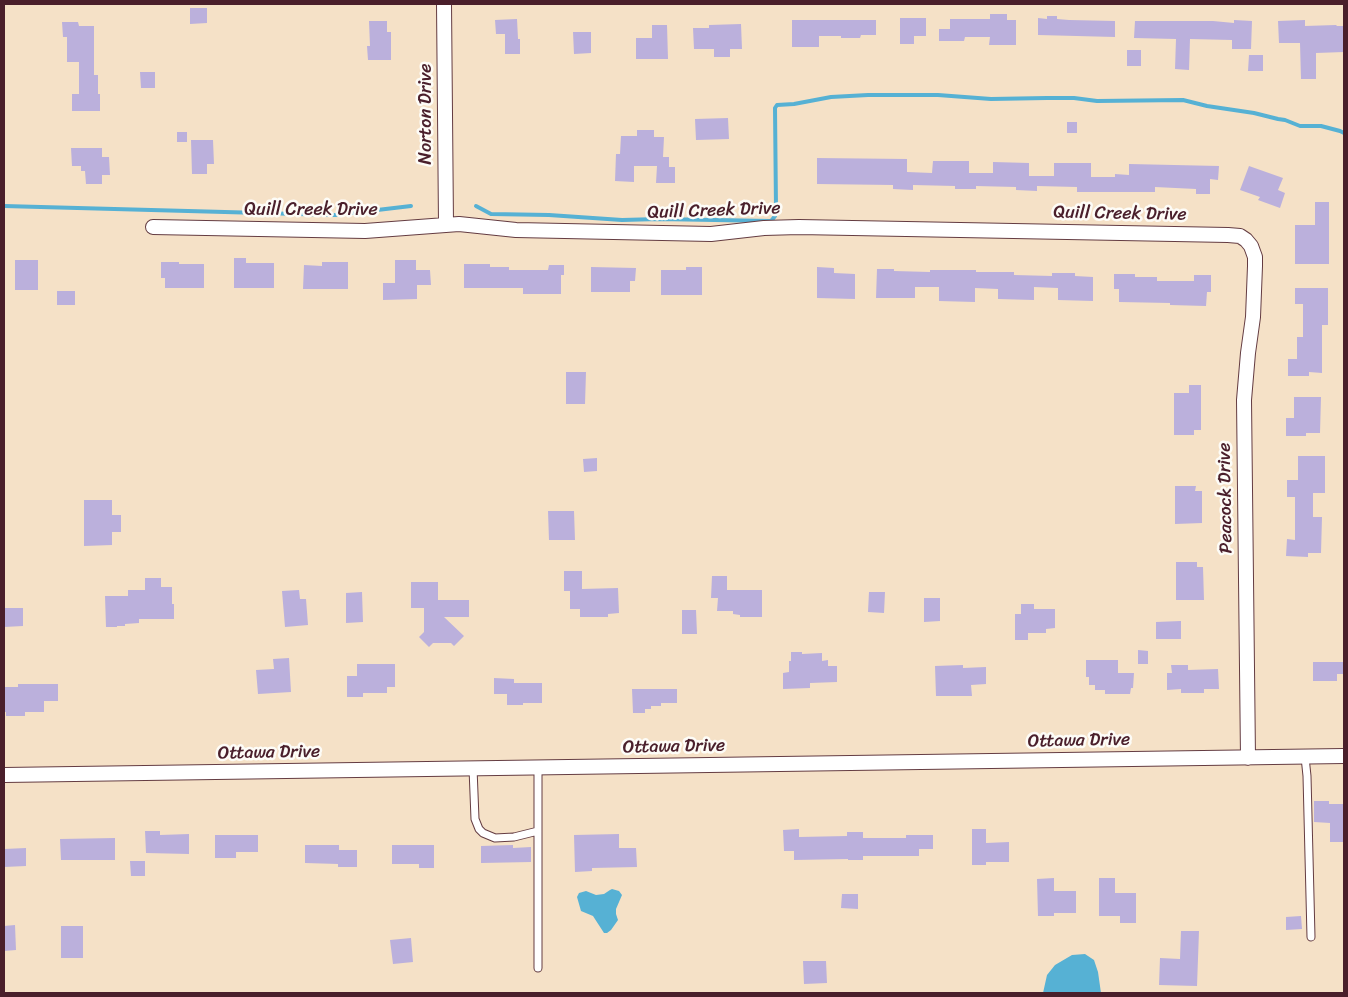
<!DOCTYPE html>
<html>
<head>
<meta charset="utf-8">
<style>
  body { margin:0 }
  #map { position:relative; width:1348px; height:997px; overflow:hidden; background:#f5e1c7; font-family:Sriracha,sans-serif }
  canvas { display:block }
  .frame { position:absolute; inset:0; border:5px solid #4a1f2b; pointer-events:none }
</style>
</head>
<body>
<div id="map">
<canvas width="1348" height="997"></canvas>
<div class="frame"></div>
</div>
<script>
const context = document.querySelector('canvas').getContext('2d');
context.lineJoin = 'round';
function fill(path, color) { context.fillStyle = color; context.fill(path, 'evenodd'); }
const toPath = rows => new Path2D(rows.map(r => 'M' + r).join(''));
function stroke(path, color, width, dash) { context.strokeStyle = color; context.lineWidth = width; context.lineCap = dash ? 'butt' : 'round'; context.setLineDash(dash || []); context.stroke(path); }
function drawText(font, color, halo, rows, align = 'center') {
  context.font = font + ' Sriracha,sans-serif'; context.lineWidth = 5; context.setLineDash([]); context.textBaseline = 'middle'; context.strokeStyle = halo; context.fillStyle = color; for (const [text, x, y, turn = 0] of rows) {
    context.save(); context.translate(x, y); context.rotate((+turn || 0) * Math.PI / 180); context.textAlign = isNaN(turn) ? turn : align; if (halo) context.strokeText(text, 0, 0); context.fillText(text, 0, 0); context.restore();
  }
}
const water = toPath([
  [612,889,619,891,622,895,616,909,616,914,618,920,611,930,607,933,604,933,593,916,581,911,577,897,579,893,586,891,596,895,604,894,610,890],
  [1085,954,1094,960,1098,972,1101,993,1043,993,1047,975,1055,965,1072,955]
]);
const stream = toPath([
  [4,206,335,215,411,206],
  [476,206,491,214,549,215,622,220,659,219,770,221,772,220,775,216,776,209,775,108,777,105,794,104,831,97,868,95,938,95,991,99,1047,98,1074,98,1097,101,1183,100,1207,106,1254,113,1278,119,1285,120,1300,126,1321,126,1340,131,1344,133]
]);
const building = toPath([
  [190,8,207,8,207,23,190,24],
  [990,14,1007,14,1007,20,1016,20,1016,45,989,45,990,37,965,37,964,41,939,41,939,29,950,29,950,19,990,19],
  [1047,16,1057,16,1057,19,1069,20,1115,21,1115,37,1038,35,1038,18,1047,19],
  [900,18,926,18,926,36,914,36,914,44,900,44],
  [517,19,518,39,520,39,520,54,505,54,505,34,496,34,495,20],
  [792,20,876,20,876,35,861,35,860,38,841,38,841,36,819,36,819,47,792,47],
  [1234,20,1252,21,1251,49,1232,49,1232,40,1190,39,1189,70,1175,69,1176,39,1134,38,1135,21,1213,21,1234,23],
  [1305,20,1305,26,1336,25,1337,26,1344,26,1344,52,1316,53,1316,79,1301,79,1300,43,1279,43,1278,21],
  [369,21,387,21,387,32,391,32,391,60,368,60,367,46,370,46],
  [62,22,78,22,79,26,94,26,94,75,98,75,98,94,100,94,100,111,72,111,72,94,79,94,79,62,67,62,67,37,63,37],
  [741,24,742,49,730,49,730,57,714,57,714,49,694,49,693,28,709,28,709,25],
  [652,25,667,25,668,59,636,59,636,38,652,38],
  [573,32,591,32,591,53,574,54],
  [1127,50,1141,50,1141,66,1127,66],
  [1249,55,1263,55,1263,71,1248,71],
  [140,72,155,72,155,88,141,88],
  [728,118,729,139,696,140,695,119],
  [1067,122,1077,122,1077,133,1067,133],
  [637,130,654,130,654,137,664,137,663,157,669,157,669,167,675,167,675,183,656,183,657,166,634,166,634,182,615,181,616,154,620,154,621,136,637,136],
  [177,132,187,132,187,142,177,142],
  [191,140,213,140,214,164,207,164,207,174,192,174],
  [71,148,102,148,102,157,109,157,110,175,102,175,102,184,86,184,85,171,81,171,81,166,72,166],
  [817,158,907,159,907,172,932,173,933,161,969,161,969,173,993,173,993,162,1029,163,1029,176,1054,176,1054,163,1091,163,1091,177,1115,177,1115,174,1129,175,1129,164,1219,166,1218,180,1210,179,1210,194,1196,194,1196,189,1155,187,1155,192,1077,192,1077,187,1037,186,1037,191,1016,190,1016,187,976,186,976,189,955,189,955,186,913,185,913,190,893,189,893,185,817,184],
  [1249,166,1283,178,1278,190,1285,193,1280,208,1258,200,1260,197,1240,190],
  [1315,202,1329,202,1329,264,1295,264,1295,225,1315,225],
  [234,258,246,258,246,263,274,263,274,288,234,288],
  [15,260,38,260,38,290,15,290],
  [395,260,416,260,416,270,430,270,431,285,417,285,417,299,383,300,383,283,395,283],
  [161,262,179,262,179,264,204,264,204,288,165,288,165,278,161,278],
  [322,262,348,262,348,289,303,289,304,265,322,266],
  [464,264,490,264,490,267,509,267,509,270,548,270,549,265,564,265,564,275,561,275,561,294,523,294,523,288,464,288],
  [591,267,636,268,635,281,630,281,630,292,591,292],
  [686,267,702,267,702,295,661,295,661,270,686,270],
  [817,267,834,268,834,273,855,274,855,299,817,298],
  [877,269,894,269,894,271,930,272,930,270,976,270,976,272,1014,272,1014,275,1052,276,1052,273,1075,273,1075,276,1093,277,1093,301,1058,300,1058,288,1034,287,1034,300,998,299,998,289,975,288,975,302,939,301,939,287,915,287,915,298,876,298],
  [1114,274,1135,274,1135,277,1157,277,1157,281,1194,281,1194,275,1211,275,1211,292,1207,292,1206,306,1170,305,1170,303,1119,302,1119,289,1114,289],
  [1295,288,1328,288,1328,325,1322,325,1322,373,1309,372,1309,376,1288,376,1288,359,1297,359,1297,337,1303,337,1303,304,1295,304],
  [57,291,75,291,75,305,57,305],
  [566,372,586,372,585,404,566,404],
  [1189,385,1201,385,1201,430,1194,430,1194,435,1174,435,1174,393,1189,393],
  [1294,397,1321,397,1320,433,1306,433,1306,436,1286,436,1286,418,1294,418],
  [1298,456,1325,456,1325,493,1313,493,1313,517,1322,517,1321,553,1308,553,1308,557,1286,556,1287,539,1295,540,1295,497,1287,497,1287,480,1298,480],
  [597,458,597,471,584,472,583,459],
  [1175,486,1196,486,1195,491,1202,491,1202,523,1175,524],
  [84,500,112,500,112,515,121,515,121,532,112,532,112,545,84,546],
  [548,511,574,511,575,540,549,540],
  [1176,562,1197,562,1197,567,1203,567,1204,600,1176,600],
  [564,571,582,571,582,589,618,588,619,613,608,614,608,617,580,617,580,609,570,609,570,591,564,591],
  [712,576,727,576,727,590,762,590,762,617,740,617,740,615,733,614,733,611,717,611,718,598,711,598],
  [145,578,161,578,161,587,172,587,172,604,174,604,174,619,139,619,139,623,125,624,125,626,117,626,117,627,106,627,105,596,128,596,128,590,145,590],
  [411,582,438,582,438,600,469,600,469,617,444,617,464,636,454,646,451,643,433,643,429,647,419,637,424,632,424,608,411,608],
  [299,590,300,599,306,599,308,625,285,627,282,591],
  [362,592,363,622,346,623,346,593],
  [869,592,885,592,884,613,868,612],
  [924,598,940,598,940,621,924,622],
  [1021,604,1034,604,1034,609,1055,609,1055,628,1046,629,1046,633,1028,633,1028,640,1015,640,1015,614,1021,614],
  [4,608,23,608,23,626,4,627],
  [682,610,696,610,697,634,682,634],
  [1181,621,1181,639,1156,639,1156,622],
  [1138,650,1148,651,1148,664,1138,664],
  [791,652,802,652,802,654,822,653,822,661,828,660,828,666,837,666,837,682,810,683,810,688,783,689,783,673,789,672,789,661,791,661],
  [289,658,291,692,258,694,256,670,274,669,273,659],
  [1086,660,1118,660,1118,673,1134,673,1133,688,1131,688,1130,694,1105,694,1105,690,1095,690,1095,685,1089,685,1089,677,1086,677],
  [1313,662,1344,662,1344,674,1337,674,1337,681,1313,681],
  [357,664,395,664,395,687,387,687,387,693,363,693,363,697,347,697,347,676,357,676],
  [963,665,963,668,986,667,986,684,971,685,972,696,936,696,935,666],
  [1171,665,1188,665,1188,670,1218,669,1219,689,1204,689,1204,693,1181,693,1181,689,1167,690,1167,673,1172,673],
  [494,678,514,679,514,683,542,683,542,703,523,703,523,705,507,705,507,694,494,694],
  [18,684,58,684,58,701,44,701,44,712,25,712,25,716,6,716,6,712,4,712,4,687,18,687],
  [632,689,677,689,677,703,661,703,661,706,651,706,651,709,645,709,645,713,633,713],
  [1314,801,1329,801,1329,804,1344,804,1344,842,1330,842,1330,823,1314,822],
  [799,829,799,837,847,836,847,832,863,832,863,838,906,838,906,835,933,835,933,849,919,849,919,856,863,856,863,860,848,860,848,859,794,860,794,851,784,851,783,830],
  [972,829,986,829,986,843,1009,842,1009,862,986,862,986,865,972,865],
  [145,831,160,831,160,835,189,834,189,854,146,853],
  [619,834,619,848,636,848,637,867,592,868,592,871,575,872,574,835],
  [215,835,258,835,258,852,236,852,236,858,215,858],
  [115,838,115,860,61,860,60,839],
  [305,845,339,845,339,850,357,850,357,867,338,867,338,864,305,863],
  [392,845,434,845,434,868,419,868,419,864,392,864],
  [513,845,513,848,531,847,531,862,481,863,481,846],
  [26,848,26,866,4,867,4,849],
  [130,861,145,861,145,876,131,876],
  [1054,878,1054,891,1076,891,1076,913,1054,913,1054,916,1038,916,1037,879],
  [1099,878,1115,878,1115,893,1136,893,1136,923,1120,923,1120,916,1099,916],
  [842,894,858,894,858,909,841,908],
  [1301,916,1302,929,1286,930,1286,917],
  [15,925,16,950,4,951,4,926],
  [61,926,83,926,83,958,61,958],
  [1181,931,1199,931,1197,986,1159,985,1160,958,1180,959],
  [411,938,413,962,393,964,390,940],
  [803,961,826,961,827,983,804,984]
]);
const lane = toPath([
  [1305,757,1307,776,1311,937],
  [538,767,538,968],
  [473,768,475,819,479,829,483,833,495,838,514,837,538,831]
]);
const street = toPath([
  [444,4,446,224],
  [153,227,365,231,459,224,516,230,711,234,764,228,799,227,1228,235,1240,236,1246,240,1251,246,1255,257,1255,266,1253,317,1248,353,1244,400,1248,758],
  [4,775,1344,756]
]);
const streetNames = [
  ["Norton Drive",426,114,-90],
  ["Quill Creek Drive",311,210],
  ["Quill Creek Drive",714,211,-2],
  ["Quill Creek Drive",1120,214,1],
  ["Peacock Drive",1226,498,-91],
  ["Ottawa Drive",1079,741,-1],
  ["Ottawa Drive",674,747,-1],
  ["Ottawa Drive",269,753,-1]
];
fill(water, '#56b1d4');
stroke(stream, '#56b1d4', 4);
fill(building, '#bbb0dc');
stroke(lane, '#643c42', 9);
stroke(street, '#643c42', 16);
stroke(lane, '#fff', 7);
stroke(street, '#fff', 14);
drawText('18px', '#4a1f2b', '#fdfcf7', streetNames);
</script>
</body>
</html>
